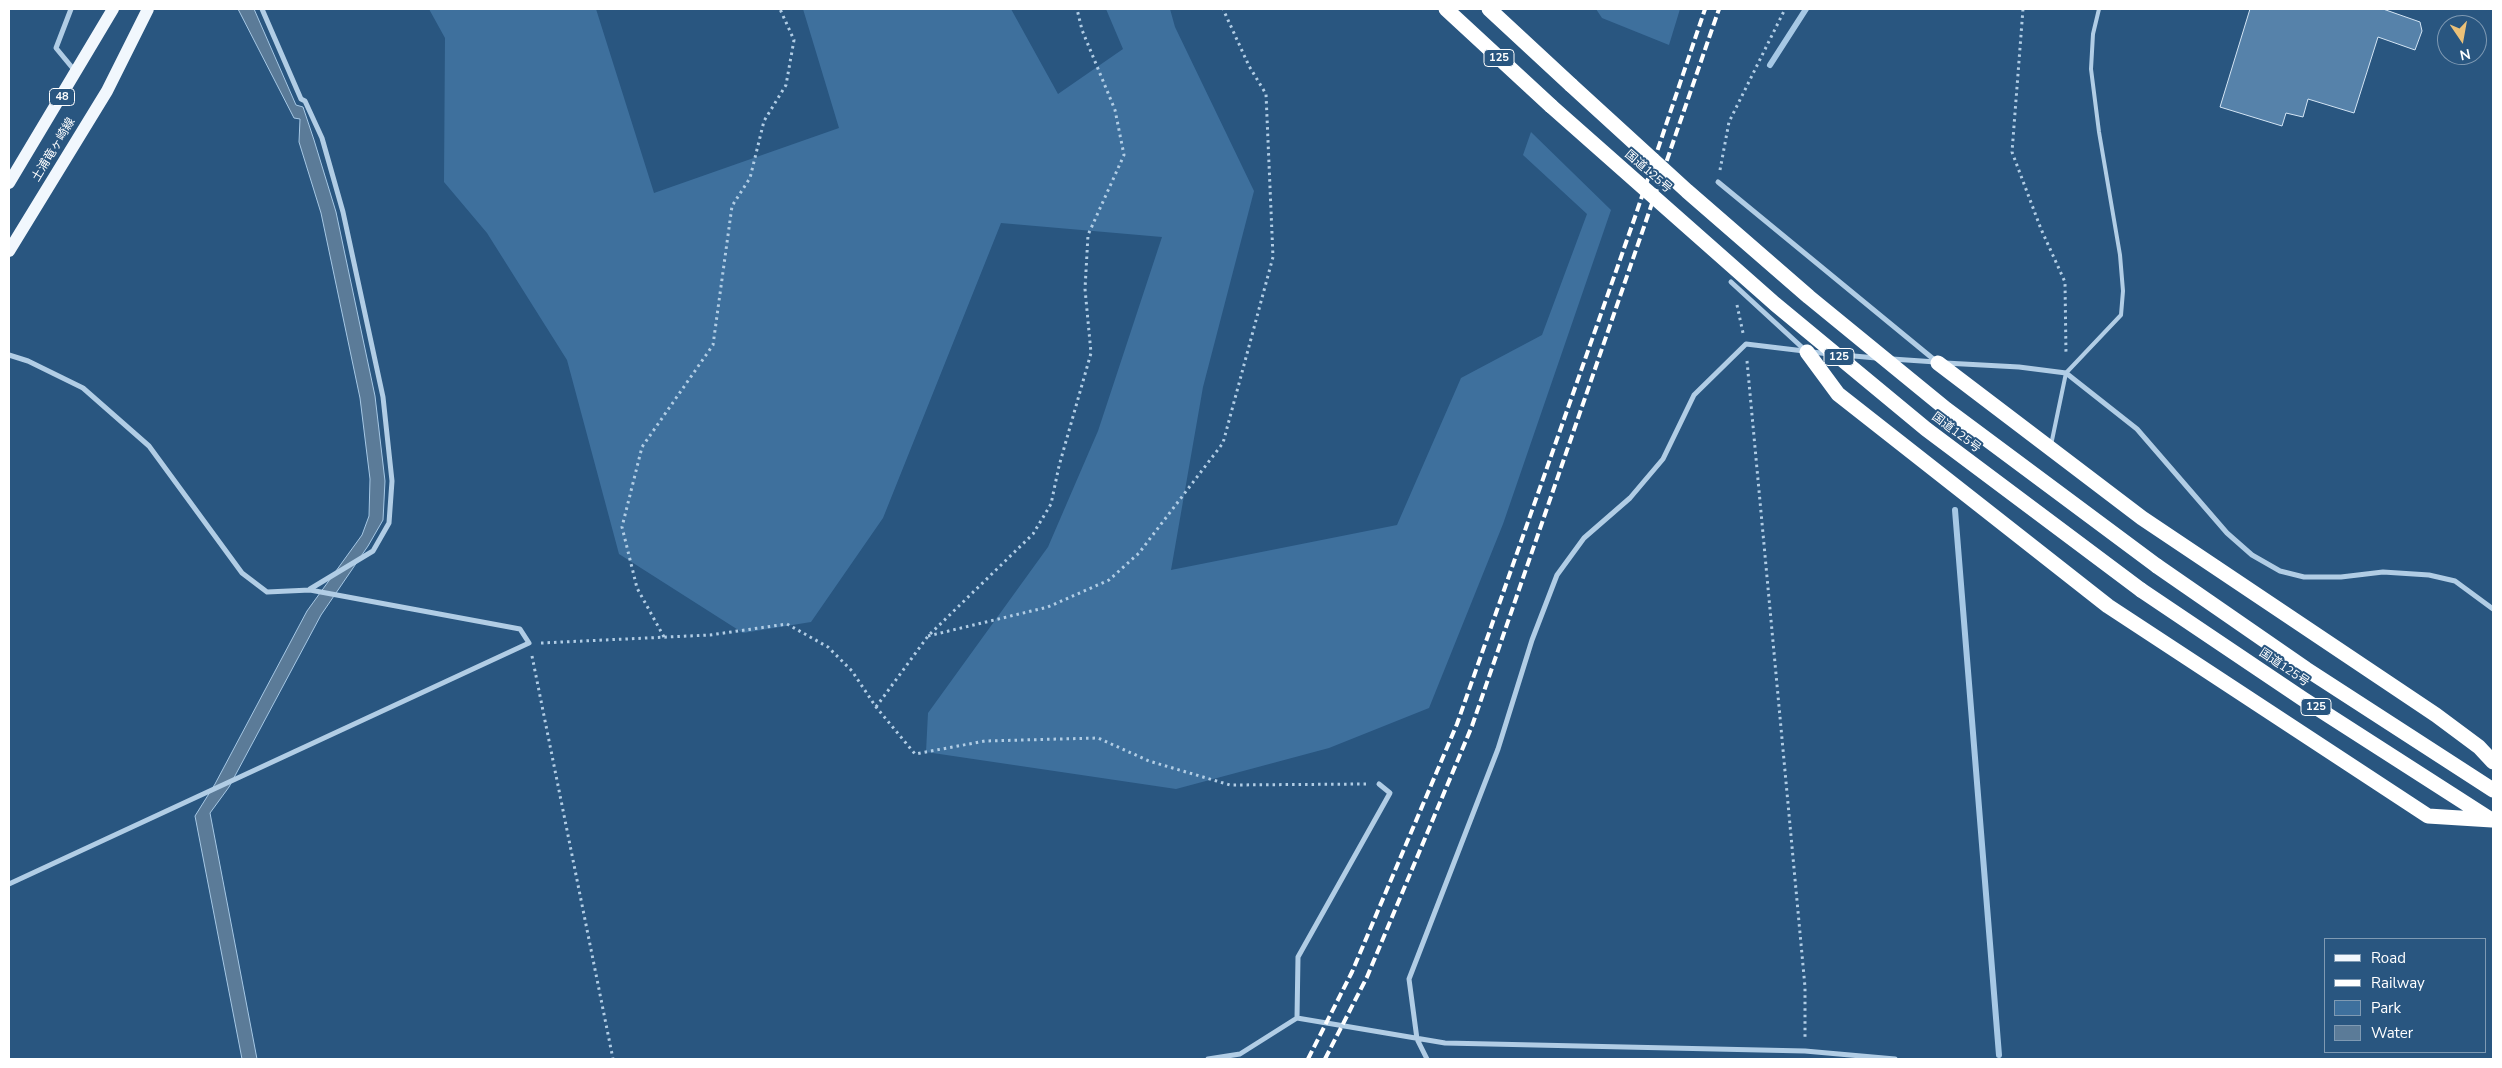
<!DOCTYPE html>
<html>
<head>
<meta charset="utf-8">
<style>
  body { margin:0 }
  #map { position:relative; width:2502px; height:1068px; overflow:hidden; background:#295680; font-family:"Nunito Sans",sans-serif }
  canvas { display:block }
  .frame { position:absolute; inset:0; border:10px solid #fff; pointer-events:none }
  .legend { position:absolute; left:2324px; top:938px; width:162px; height:115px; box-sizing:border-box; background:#295680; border:1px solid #7f9ab3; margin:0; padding:6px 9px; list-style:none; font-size:15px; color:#fff }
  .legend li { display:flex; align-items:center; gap:10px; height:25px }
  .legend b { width:25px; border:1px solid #7f9ab3 }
  .north { position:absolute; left:2437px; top:15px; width:50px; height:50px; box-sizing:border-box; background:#295680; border:1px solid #7f9ab3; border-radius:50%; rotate:168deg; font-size:14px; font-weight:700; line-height:20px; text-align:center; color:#fff }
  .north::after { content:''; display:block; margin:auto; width:18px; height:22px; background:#ecc178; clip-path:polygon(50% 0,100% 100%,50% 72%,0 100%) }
</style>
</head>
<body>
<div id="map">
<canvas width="2502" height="1068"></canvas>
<div class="frame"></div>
<ul class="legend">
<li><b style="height:6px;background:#f1f7fd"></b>Road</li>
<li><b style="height:6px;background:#fff"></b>Railway</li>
<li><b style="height:14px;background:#3e709d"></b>Park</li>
<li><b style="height:14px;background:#5b7b98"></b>Water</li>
</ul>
<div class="north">N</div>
</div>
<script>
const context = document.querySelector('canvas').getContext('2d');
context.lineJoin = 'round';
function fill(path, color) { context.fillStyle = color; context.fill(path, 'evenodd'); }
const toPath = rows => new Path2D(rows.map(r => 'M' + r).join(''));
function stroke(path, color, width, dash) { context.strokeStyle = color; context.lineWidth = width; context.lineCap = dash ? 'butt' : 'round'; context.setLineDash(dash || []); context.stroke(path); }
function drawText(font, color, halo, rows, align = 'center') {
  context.font = font + ' "Nunito Sans","Noto Sans JP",sans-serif'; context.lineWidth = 4; context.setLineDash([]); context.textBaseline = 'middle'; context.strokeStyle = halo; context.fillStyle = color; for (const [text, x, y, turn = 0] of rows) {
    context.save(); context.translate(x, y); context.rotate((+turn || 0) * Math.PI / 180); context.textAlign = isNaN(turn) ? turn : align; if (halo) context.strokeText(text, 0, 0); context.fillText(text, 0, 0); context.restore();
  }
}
const green = toPath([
  [429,9,596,9,654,193,839,128,803,9,1011,9,1058,94,1123,49,1106,9,1170,9,1175,27,1254,191,1203,387,1171,570,1397,525,1461,378,1542,335,1587,214,1523,155,1531,132,1611,210,1503,524,1429,708,1329,748,1176,789,926,752,928,713,1048,547,1098,431,1162,237,1001,223,883,518,811,622,743,633,619,554,567,360,487,233,444,182,445,38],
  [1596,9,1680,9,1669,45,1602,18]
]);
const water = toPath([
  [238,9,254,9,296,105,303,107,314,140,336,212,375,396,385,481,383,520,368,546,321,615,229,787,210,813,257,1059,242,1059,195,816,215,784,307,611,362,535,369,516,370,479,360,398,321,213,299,142,300,119,294,118,238,9]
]);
const stream = toPath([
  [1770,65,1806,9],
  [1955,510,1999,1055]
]);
const building = toPath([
  [2250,9,2383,9,2420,22,2422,31,2415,50,2378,37,2354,113,2308,99,2303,117,2286,113,2282,126,2220,107,2250,9]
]);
const path = toPath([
  [2023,9,2012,152,2041,229,2065,282,2066,355],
  [1720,170,1729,122,1785,9],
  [1737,305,1743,333],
  [1747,361,1805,987,1805,1040],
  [928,636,1048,607,1109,580,1139,553,1223,443,1273,257,1266,94,1249,66,1223,9],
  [664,637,637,588,622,527,642,447,713,345,732,206,750,178,764,121,786,85,794,40,780,9],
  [541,643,710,635,787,624,828,647,852,671,876,707,915,754,985,741,1098,738,1149,761,1230,785,1366,784],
  [532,656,613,1059],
  [876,707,928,636,1033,534,1051,504,1059,466,1091,353,1085,289,1088,235,1124,155,1115,110,1082,30,1077,9]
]);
const lane = toPath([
  [2051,445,2066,373,2121,315,2123,291,2120,255,2099,132,2091,69,2093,34,2099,9]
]);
const street = toPath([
  [71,9,56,48,75,71],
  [262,9,301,99,305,101,322,138,343,212,383,397,392,481,389,523,373,551,310,589],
  [1718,182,1937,362],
  [1731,282,1806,351],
  [9,355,28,361,83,388,149,446,242,573,267,592,310,590,520,629,529,643,9,884],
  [1843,355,1876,358],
  [1892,359,1936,362],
  [1945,363,2019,367,2066,373,2137,429,2227,533,2252,555,2280,571,2304,577,2341,577,2383,572,2429,575,2455,581,2493,609],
  [1297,1018,1445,1043,1805,1051,1895,1059],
  [1208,1059,1240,1054,1297,1018,1298,957,1390,793,1379,784],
  [1427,1059,1417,1039,1409,979,1498,749,1532,640,1557,575,1584,538,1630,498,1663,459,1694,395,1746,344,1829,354]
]);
const primary = toPath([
  [9,183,113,9],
  [9,251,107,91,148,9]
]);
const highway = toPath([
  [1446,9,1551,106],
  [1489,9,1571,85],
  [1807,352,1838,394,2108,606,2428,816,2492,820],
  [1938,363,2142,518,2436,715,2479,747,2493,762],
  [2157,566,2306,669,2493,790],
  [2141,590,2303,699,2490,819]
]);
const rail = toPath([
  [1308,1059,1352,972,1457,724,1635,217,1705,9],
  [1325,1059,1367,977,1472,726,1719,9]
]);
const highwayBridge = toPath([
  [1571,85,1687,191,1809,297,1946,409,2157,566],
  [1551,106,1775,304,1926,429,2141,590]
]);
const shields = [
  [1499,58,30],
  [62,97,25],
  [1839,357,30],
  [2316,707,30]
];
const shieldNames = [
  ["125",1499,58],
  ["48",62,97],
  ["125",1839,357],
  ["125",2316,707]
];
const streetNames = [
  ["土浦竜ヶ崎線",54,150,-59],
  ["国道125号",1648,172,41],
  ["国道125号",1956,433,37],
  ["国道125号",2284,668,34]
];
fill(green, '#3e709d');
fill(water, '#5b7b98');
stroke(water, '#a6c8e5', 1);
stroke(stream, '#a6c8e5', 6);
fill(building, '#5682aa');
stroke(building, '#d4e5f4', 1);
stroke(path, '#b1cde5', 3, [2.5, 4]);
stroke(lane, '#b1cde5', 4);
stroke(street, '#b1cde5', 5);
stroke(primary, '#f1f7fd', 12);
stroke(highway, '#fff', 15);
stroke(rail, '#fff', 4, [9, 4]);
stroke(highwayBridge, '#fff', 15);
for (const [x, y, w] of shields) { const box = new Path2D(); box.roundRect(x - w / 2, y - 8.5, w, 17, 4); context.fillStyle = '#295680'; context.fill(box); stroke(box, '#fff', 1); }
drawText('bold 11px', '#fff', null, shieldNames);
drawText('12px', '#fff', '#295680', streetNames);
</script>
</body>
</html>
